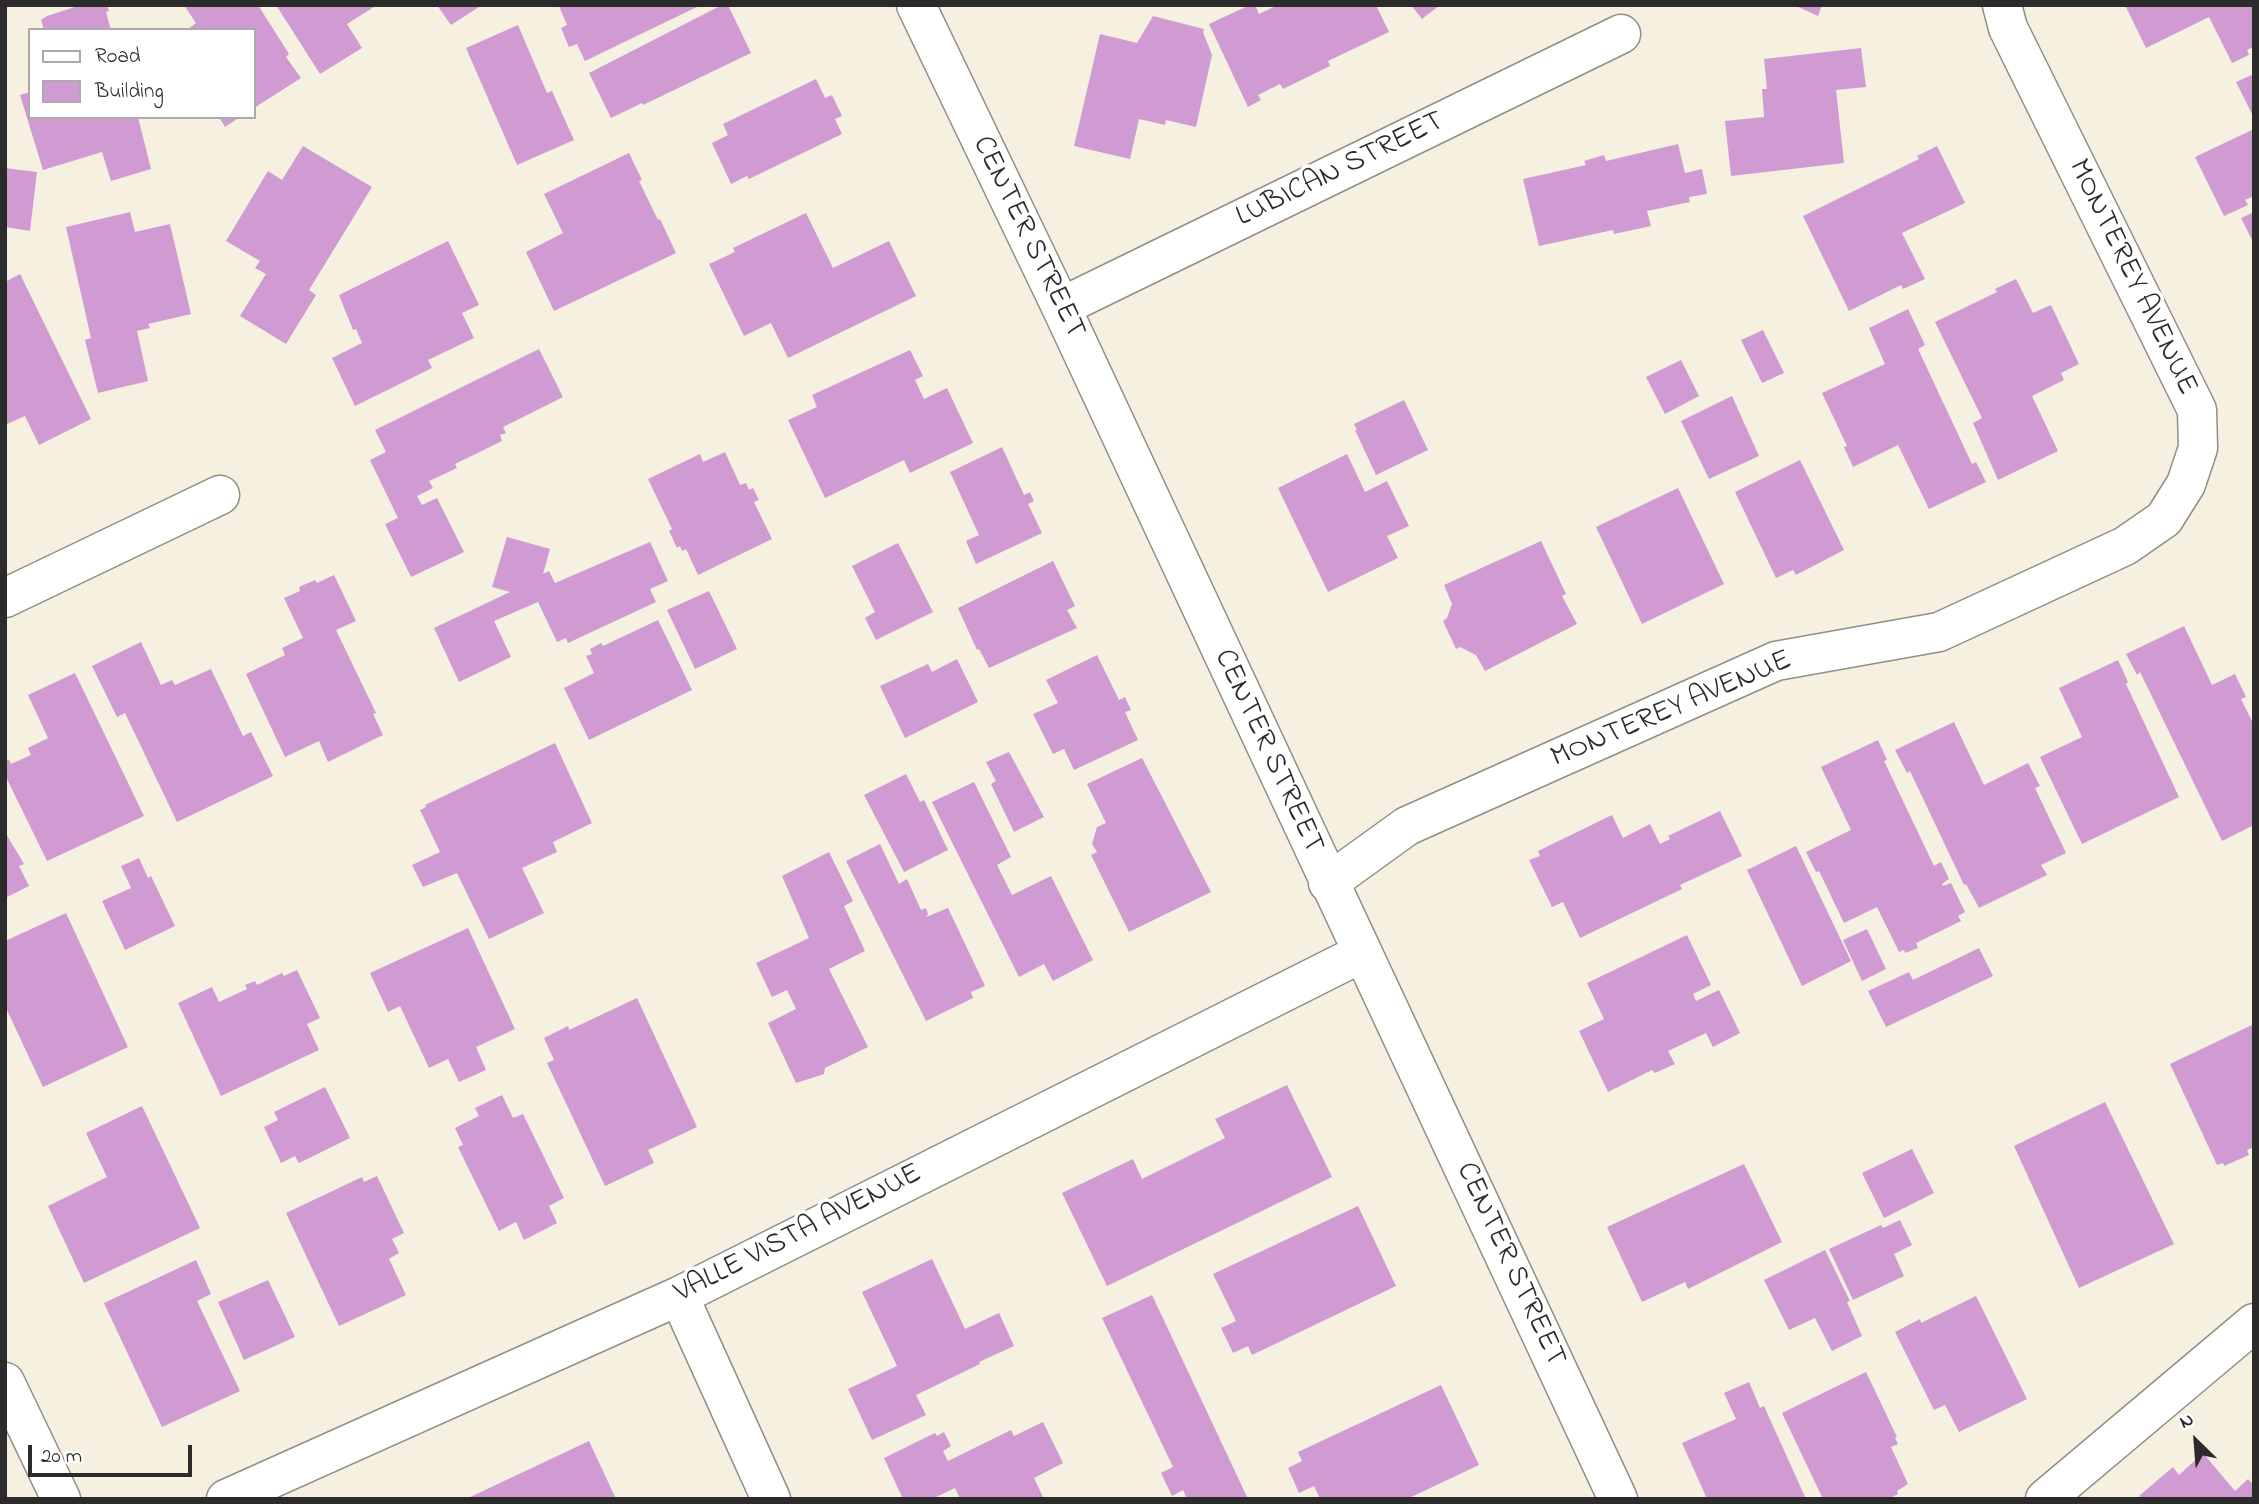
<!DOCTYPE html>
<html>
<head>
<meta charset="utf-8">
<style>
  body { margin:0 }
  #map { position:relative; width:2259px; height:1504px; overflow:hidden; background:#f5f0df; font-family:"Indie Flower",sans-serif }
  canvas { display:block }
  .frame { position:absolute; inset:0; border:7px solid #2b2b2b; pointer-events:none }
  .legend { position:absolute; left:28px; top:28px; width:228px; height:91px; box-sizing:border-box; background:#fff; border:2px solid #aaa; margin:0; padding:9px 12px; list-style:none; font-size:21px; color:#2b2b2b }
  .legend li { display:flex; align-items:center; gap:14px; height:35px }
  .legend b { width:35px; border:2px solid #aaa }
  .north { position:absolute; left:2161px; top:1406px; width:70px; height:70px; -webkit-text-stroke:5px #fff; paint-order:stroke; rotate:335deg; font-size:19px; font-weight:700; line-height:28px; text-align:center; color:#2b2b2b }
  .north::after { content:''; display:block; margin:auto; width:24px; height:32px; background:#2b2b2b; clip-path:polygon(50% 0,100% 100%,50% 72%,0 100%) }
  .scale { position:absolute; left:28px; top:1445px; width:164px; height:32px; box-sizing:border-box; border:4px solid #2b2b2b; border-top:0; padding-left:9px; font-size:21px; line-height:24px; white-space:nowrap; color:#2b2b2b; -webkit-text-stroke:5px #fff; paint-order:stroke }
</style>
</head>
<body>
<div id="map">
<canvas width="2259" height="1504"></canvas>
<div class="frame"></div>
<ul class="legend">
<li><b style="height:9px;background:#fff"></b>Road</li>
<li><b style="height:19px;background:#d09bd3"></b>Building</li>
</ul>
<div class="north">N</div>
<div class="scale">20 m</div>
</div>
<script>
const context = document.querySelector('canvas').getContext('2d');
context.lineJoin = 'round';
function fill(path, color) { context.fillStyle = color; context.fill(path, 'evenodd'); }
const toPath = rows => new Path2D(rows.map(r => 'M' + r).join(''));
function stroke(path, color, width, dash) { context.strokeStyle = color; context.lineWidth = width; context.lineCap = dash ? 'butt' : 'round'; context.setLineDash(dash || []); context.stroke(path); }
function drawText(font, color, halo, rows, align = 'center') {
  context.font = font + ' "Indie Flower",sans-serif'; context.lineWidth = 7; context.setLineDash([]); context.textBaseline = 'middle'; context.strokeStyle = halo; context.fillStyle = color; for (const [text, x, y, turn = 0] of rows) {
    context.save(); context.translate(x, y); context.rotate((+turn || 0) * Math.PI / 180); context.textAlign = isNaN(turn) ? turn : align; if (halo) context.strokeText(text, 0, 0); context.fillText(text, 0, 0); context.restore();
  }
}
const building = toPath([
  [81,5,107,5,109,11,106,12,111,30,44,30,41,20,47,16],
  [184,5,258,5,289,54,286,57,301,78,254,108,254,30,187,30,196,23],
  [276,5,377,5,347,24,362,48,320,74],
  [437,5,478,5,479,7,451,25],
  [561,5,701,5,585,61,577,44,569,47,561,28,567,25,559,6],
  [722,5,728,5,751,53,643,105,642,103,611,118,589,73],
  [1250,5,1255,5,1259,14,1278,5,1376,5,1389,32,1328,61,1330,66,1283,89,1280,84,1258,95,1261,100,1248,107,1209,24],
  [1411,5,1440,5,1422,19],
  [1794,5,1822,5,1818,16],
  [2125,5,2254,5,2254,47,2247,50,2249,55,2232,63,2209,17,2146,48],
  [1153,16,1204,29,1203,32,1212,55,1196,127,1166,120,1165,125,1139,119,1130,159,1074,146,1100,34,1137,43],
  [518,25,547,93,552,91,574,140,517,165,466,48],
  [1861,48,1866,87,1836,90,1844,163,1731,176,1725,121,1764,117,1762,89,1767,89,1764,59],
  [2254,74,2254,118,2236,82],
  [816,79,825,98,832,95,842,116,835,119,842,134,749,179,747,176,731,184,712,143,728,135,723,124],
  [30,92,30,117,138,117,151,169,111,181,102,152,43,170,20,95],
  [219,117,240,117,225,127],
  [2254,129,2254,196,2245,200,2248,205,2224,216,2195,157],
  [1678,144,1685,173,1702,169,1707,194,1689,197,1690,202,1647,211,1651,226,1614,234,1613,230,1539,246,1523,179,1586,165,1584,161,1604,155,1606,161],
  [303,146,372,187,309,290,316,295,286,344,240,316,266,274,255,268,260,261,226,241,268,171,282,180],
  [1937,146,1965,203,1902,233,1925,279,1903,289,1901,285,1849,311,1803,216,1919,159,1917,156],
  [629,153,642,180,639,181,658,220,660,219,676,253,554,311,526,252,563,233,544,194],
  [5,168,37,172,30,231,5,227],
  [130,212,135,232,170,224,191,314,148,324,150,328,137,331,148,381,98,393,85,340,91,338,66,227],
  [2254,212,2254,244,2241,218],
  [806,213,833,268,889,241,916,296,788,358,771,323,744,336,709,264,735,252,733,248],
  [448,241,479,305,462,313,474,338,428,360,432,368,355,406,332,358,362,343,356,329,353,330,339,295],
  [20,274,91,419,39,445,25,416,5,425,5,282],
  [2016,279,2033,313,2051,305,2079,364,2061,373,2064,380,2032,396,2058,451,1998,480,1973,423,1982,418,1935,322,1997,292,1995,289],
  [1908,309,1925,345,1918,349,1972,464,1976,462,1986,482,1929,509,1898,445,1853,467,1844,447,1847,446,1822,393,1885,364,1869,328],
  [1763,330,1784,373,1762,383,1741,340],
  [539,349,563,397,503,427,506,433,500,435,502,441,455,464,457,468,429,481,433,488,417,496,422,505,437,498,464,552,411,577,385,524,398,518,370,460,386,452,375,430],
  [910,350,923,376,915,380,924,399,947,388,973,443,910,473,904,460,825,498,788,420,817,407,812,395],
  [1681,360,1699,396,1665,414,1646,377],
  [1732,396,1759,456,1709,479,1681,421],
  [1404,400,1428,450,1376,475,1355,430,1357,430,1354,424],
  [1002,447,1024,495,1030,492,1034,501,1028,504,1042,533,976,564,966,541,979,535,950,472],
  [725,452,740,485,746,483,749,490,753,488,759,500,754,502,772,539,698,575,686,549,682,551,680,546,677,548,669,531,672,529,648,479,700,454,703,462],
  [1347,454,1365,492,1387,481,1409,526,1387,536,1398,558,1328,592,1278,488],
  [1800,460,1844,550,1796,575,1793,570,1776,578,1735,492],
  [1678,488,1724,584,1642,624,1596,527],
  [507,537,550,549,543,574,549,571,555,583,650,542,668,581,650,589,656,602,568,643,566,638,557,642,538,602,494,621,511,657,459,682,434,628,510,592,492,587],
  [1541,541,1566,594,1562,596,1577,624,1485,671,1476,655,1460,647,1456,649,1443,621,1447,618,1452,604,1444,585],
  [898,543,933,612,876,640,865,618,875,612,852,566],
  [1053,561,1075,606,1067,610,1077,628,989,668,979,649,977,650,958,608],
  [334,575,356,621,336,630,376,713,373,714,383,735,328,762,319,741,285,757,246,674,285,655,282,648,303,638,284,598,300,591,299,587,315,580,317,583],
  [709,591,737,649,695,669,667,610],
  [658,620,692,690,589,740,564,688,594,673,586,656,592,654,590,649,601,643,603,646],
  [2184,626,2212,685,2235,674,2246,697,2241,699,2254,725,2254,825,2222,841,2140,672,2137,675,2126,654],
  [141,642,161,685,172,680,175,685,211,669,243,736,251,732,273,776,177,822,125,713,117,717,92,666],
  [1097,655,1119,700,1125,697,1131,710,1125,712,1138,740,1074,770,1064,749,1053,754,1033,714,1058,703,1046,680],
  [957,659,978,702,905,738,880,686,928,664,932,672],
  [2118,660,2128,682,2126,684,2179,797,2082,844,2040,757,2082,737,2059,688],
  [75,673,144,816,47,861,5,775,5,761,9,760,11,764,31,755,28,748,48,738,28,695],
  [1954,722,1984,785,2028,763,2040,786,2035,788,2066,853,2041,865,2047,875,1979,908,1966,884,1964,885,1910,771,1907,773,1895,750],
  [1878,740,1887,760,1884,761,1934,866,1941,862,1949,879,1942,884,1943,886,1951,883,1965,912,1958,916,1961,921,1916,943,1918,948,1905,953,1904,950,1899,952,1877,907,1844,923,1819,871,1816,872,1806,852,1851,830,1821,767],
  [555,743,592,823,553,842,557,852,522,868,544,913,489,939,457,873,423,887,412,865,440,852,420,810,426,807,425,805],
  [1009,752,1044,817,1014,832,991,784,996,781,986,762],
  [1142,758,1211,892,1129,932,1091,855,1097,852,1092,844,1097,827,1106,823,1087,784],
  [906,774,920,802,924,800,948,850,904,872,864,795],
  [974,782,1011,857,997,865,1012,895,1051,876,1093,960,1053,981,1044,964,1019,977,932,802],
  [1720,811,1742,856,1680,885,1682,889,1580,938,1563,902,1552,907,1529,860,1540,856,1538,851,1612,815,1623,838,1650,824,1660,844,1670,839,1668,836],
  [5,832,24,864,19,866,29,886,5,898],
  [880,844,899,884,907,879,921,910,926,908,928,914,926,917,948,908,985,986,971,992,973,998,926,1021,846,861],
  [1796,846,1851,961,1802,986,1747,870],
  [829,852,853,901,844,906,865,951,829,969,868,1047,825,1068,824,1074,796,1083,768,1023,796,1009,787,990,772,997,756,963,809,938,782,876],
  [139,858,148,878,151,876,175,926,125,950,102,901,131,888,121,866],
  [66,913,128,1047,43,1087,5,1006,5,941],
  [468,928,515,1029,476,1047,486,1070,459,1082,448,1059,429,1068,400,1006,388,1012,370,973],
  [1867,929,1886,969,1862,981,1843,940],
  [1687,935,1711,985,1693,994,1696,1001,1719,990,1740,1033,1713,1047,1706,1033,1668,1051,1675,1064,1655,1073,1652,1070,1608,1092,1579,1031,1604,1019,1587,983],
  [1979,948,1993,976,1886,1027,1868,991,1909,972,1913,980],
  [297,970,320,1018,307,1024,319,1050,221,1096,178,1003,212,987,219,1002,247,989,245,985,255,981,257,985,282,973,284,976],
  [637,998,697,1127,648,1150,654,1163,605,1186,547,1063,554,1060,544,1038,568,1026,569,1030],
  [2254,1024,2254,1147,2247,1150,2249,1155,2224,1166,2223,1163,2217,1165,2170,1064],
  [1287,1085,1332,1177,1107,1286,1062,1193,1133,1159,1142,1179,1225,1138,1215,1119],
  [325,1087,350,1138,299,1163,295,1156,281,1163,264,1127,278,1120,274,1112],
  [502,1095,513,1118,523,1114,564,1198,549,1206,557,1223,524,1240,516,1222,499,1231,458,1147,463,1145,455,1128,479,1116,475,1108],
  [2105,1102,2174,1244,2079,1288,2014,1146],
  [142,1106,200,1228,84,1283,48,1206,107,1177,86,1133],
  [1912,1149,1934,1193,1884,1218,1862,1173],
  [1744,1164,1782,1242,1688,1289,1685,1282,1642,1302,1607,1227],
  [377,1176,404,1233,392,1239,399,1253,389,1259,406,1295,339,1326,286,1213,362,1177,364,1182],
  [1358,1206,1396,1286,1252,1355,1248,1346,1233,1353,1221,1328,1236,1321,1213,1274],
  [1900,1220,1912,1245,1894,1254,1904,1276,1853,1300,1829,1249,1881,1225,1883,1228],
  [1825,1250,1850,1301,1847,1302,1862,1336,1832,1351,1815,1318,1789,1330,1764,1280],
  [932,1259,965,1329,999,1313,1014,1346,979,1362,980,1364,916,1395,926,1415,872,1440,848,1389,897,1366,862,1292],
  [196,1260,211,1294,197,1301,240,1391,162,1427,104,1303],
  [268,1280,295,1337,244,1360,218,1302],
  [1152,1295,1248,1499,1187,1499,1183,1490,1172,1496,1161,1473,1173,1467,1102,1318],
  [1976,1296,2027,1399,1959,1432,1945,1405,1934,1410,1895,1332,1920,1319,1921,1323],
  [1866,1372,1897,1437,1895,1438,1898,1444,1891,1447,1908,1484,1897,1491,1898,1494,1888,1499,1823,1499,1782,1413],
  [1749,1382,1760,1408,1764,1406,1806,1499,1707,1499,1682,1443,1736,1419,1724,1393],
  [1441,1385,1479,1465,1407,1499,1320,1499,1314,1486,1299,1493,1288,1468,1302,1461,1298,1452],
  [1043,1422,1063,1463,1034,1478,1044,1499,960,1499,955,1488,932,1499,903,1499,884,1458,935,1433,937,1436,944,1432,951,1446,943,1451,948,1461,1011,1430,1014,1436],
  [589,1441,616,1499,466,1499],
  [2203,1453,2235,1491,2248,1479,2254,1485,2254,1499,2142,1499,2139,1496,2173,1467,2179,1475]
]);
const minor = toPath([
  [916,5,1061,307,1618,1499],
  [1061,307,1621,34],
  [5,598,220,495],
  [1328,883,1407,826,1776,661,1939,632,2125,546,2164,519,2186,484,2198,448,2197,410,2008,28,2002,5],
  [679,1296,771,1499],
  [5,1382,61,1499],
  [226,1499,679,1296,1362,953],
  [2045,1499,2254,1323]
]);
const streetNames = [
  ["LUBICAN STREET",1341,171,-26],
  ["CENTER STREET",1027,238,64],
  ["MONTEREY AVENUE",2131,278,64],
  ["MONTEREY AVENUE",1672,711,-23],
  ["CENTER STREET",1267,752,65],
  ["VALLE VISTA AVENUE",799,1235,-27],
  ["CENTER STREET",1509,1265,65]
];
fill(building, '#d09bd3');
stroke(minor, '#908e85', 41);
stroke(minor, '#fff', 38);
drawText('30px', '#2b2b2b', '#fff', streetNames);
</script>
</body>
</html>
